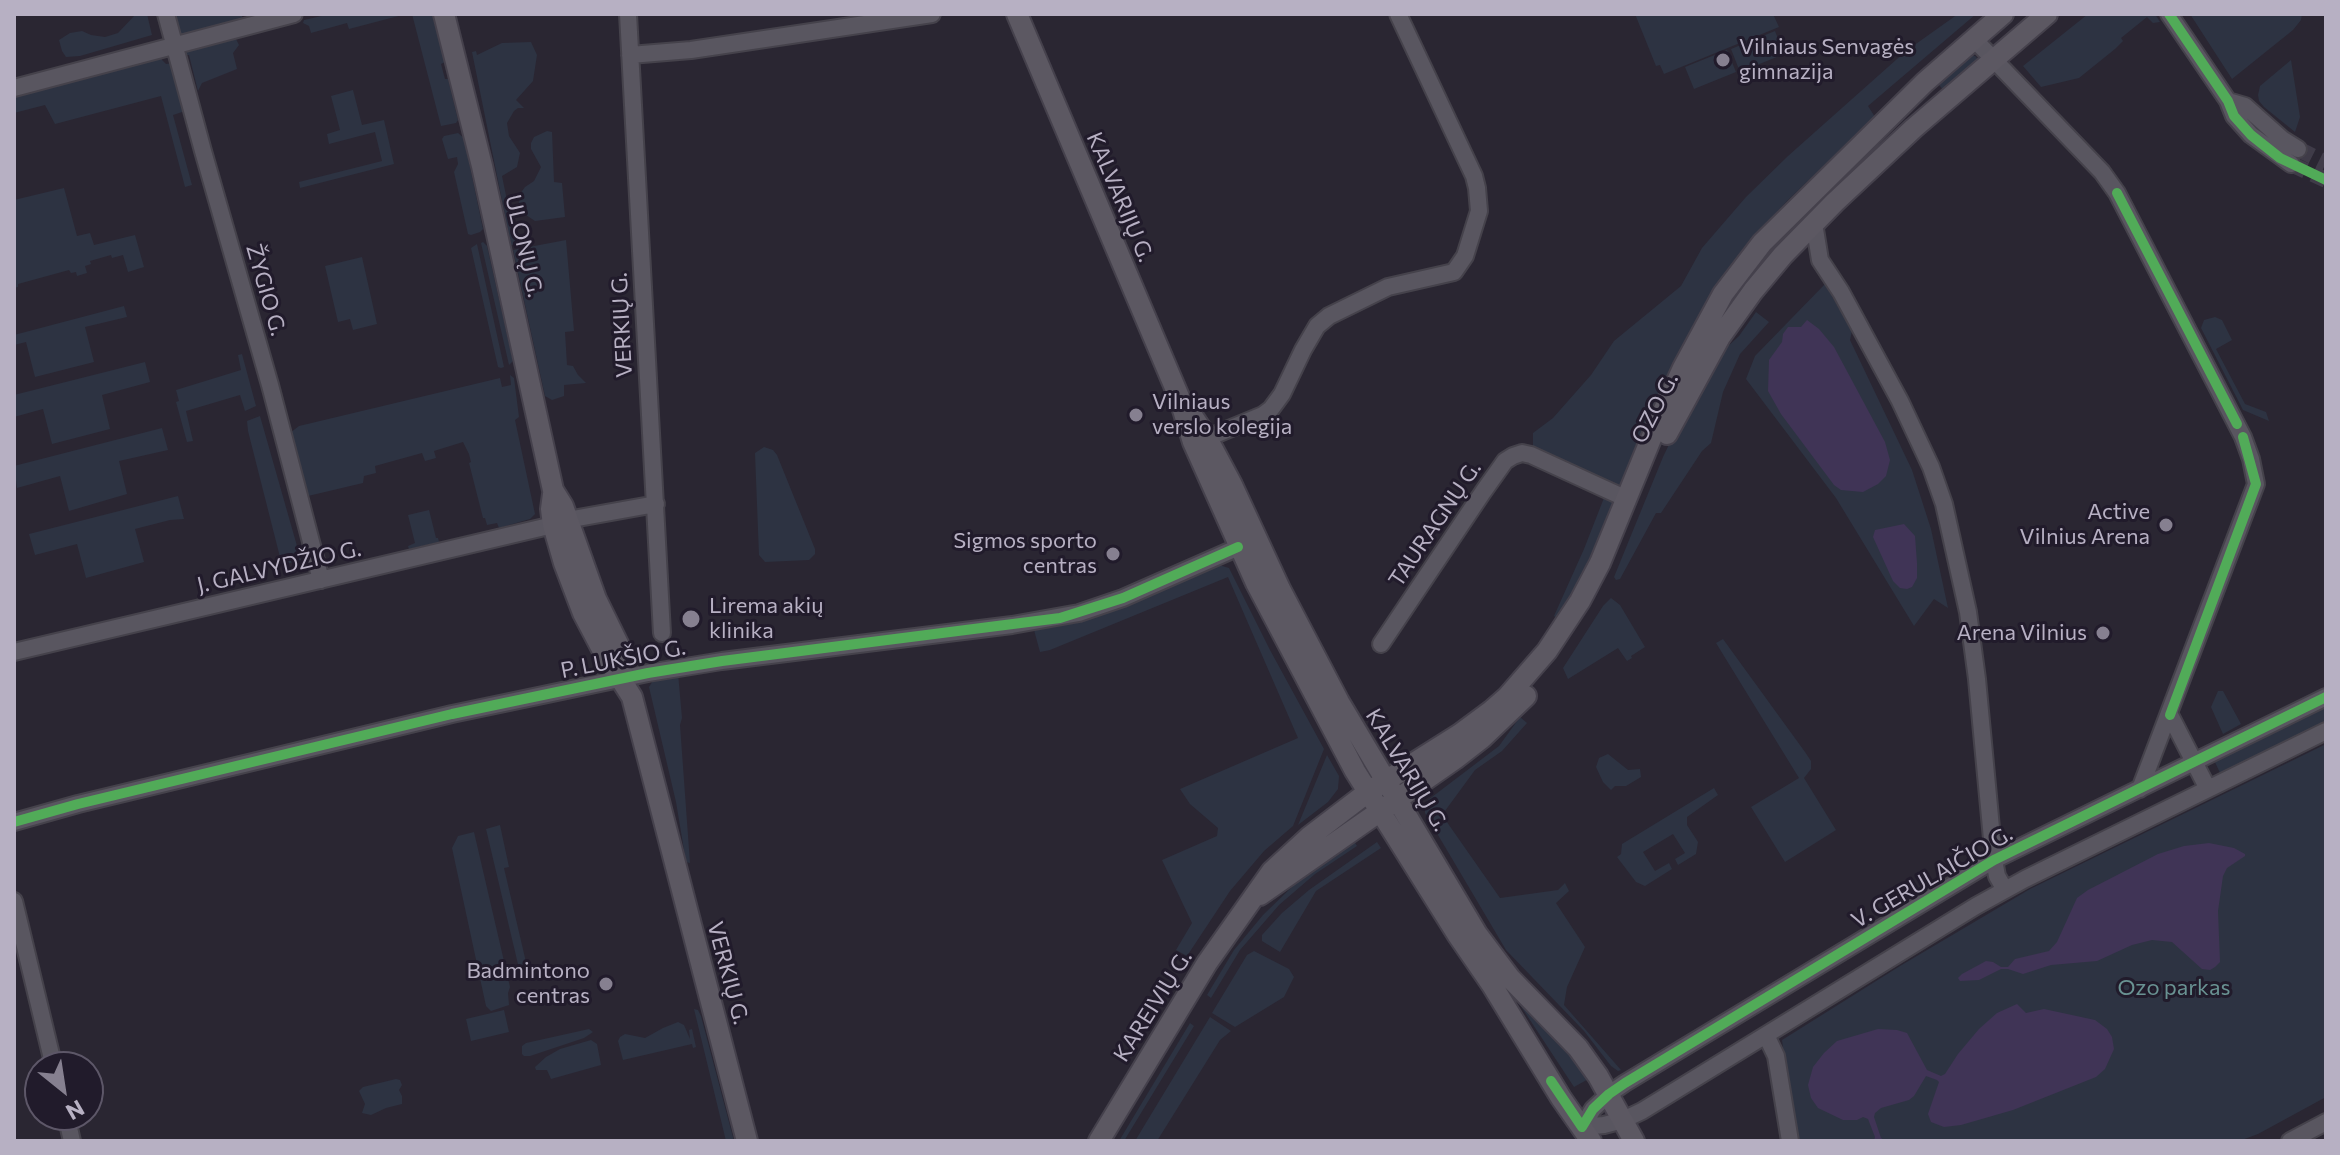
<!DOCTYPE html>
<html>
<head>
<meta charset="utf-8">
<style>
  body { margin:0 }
  #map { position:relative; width:2340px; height:1155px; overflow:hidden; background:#2a2632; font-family:Commissioner,sans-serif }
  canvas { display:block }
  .frame { position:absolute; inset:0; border:16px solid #b7b0c3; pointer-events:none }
  .north { position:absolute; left:24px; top:1051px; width:80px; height:80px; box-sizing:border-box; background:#211b2b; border:2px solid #5d5768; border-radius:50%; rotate:150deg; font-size:22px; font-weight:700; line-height:32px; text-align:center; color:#b7b0c3 }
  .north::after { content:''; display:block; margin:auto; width:28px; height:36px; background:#868090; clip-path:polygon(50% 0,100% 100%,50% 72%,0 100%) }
</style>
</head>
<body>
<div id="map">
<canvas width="2340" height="1155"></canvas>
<div class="frame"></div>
<div class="north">N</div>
</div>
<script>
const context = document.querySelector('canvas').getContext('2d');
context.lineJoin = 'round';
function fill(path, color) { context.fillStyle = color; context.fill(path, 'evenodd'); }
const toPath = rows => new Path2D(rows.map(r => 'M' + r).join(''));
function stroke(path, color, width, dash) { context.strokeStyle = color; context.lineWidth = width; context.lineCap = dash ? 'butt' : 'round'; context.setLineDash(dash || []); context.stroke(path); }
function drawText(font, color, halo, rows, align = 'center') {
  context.font = font + ' Commissioner,sans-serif'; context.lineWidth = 6; context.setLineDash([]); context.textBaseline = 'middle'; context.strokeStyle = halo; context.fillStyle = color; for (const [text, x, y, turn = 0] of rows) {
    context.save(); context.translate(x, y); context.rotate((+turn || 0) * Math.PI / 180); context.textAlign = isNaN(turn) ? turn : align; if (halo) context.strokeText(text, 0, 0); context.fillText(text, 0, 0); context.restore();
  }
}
const green = toPath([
  [142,14,147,14,152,35,80,56,66,57,62,51,59,40,70,33,82,31,91,35,105,37,118,33,135,15],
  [175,14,242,14,242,18,241,22,181,38],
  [330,14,344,16,351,14,406,14,349,29,347,23,311,33,309,26,303,23,304,20],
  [412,14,432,14,445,62,441,64,445,79,448,79,458,120,456,123,441,126],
  [1635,14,1773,14,1779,27,1664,74,1660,65,1656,66],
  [1958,14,1976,14,1868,106,1875,117,1787,201,1746,246,1723,276,1674,364,1658,397,1596,551,1559,620,1554,616,1584,549,1609,485,1533,449,1533,433,1553,418,1591,375,1614,341,1681,286,1702,248,1746,197,1788,156,1906,51],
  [2088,14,2155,14,2160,22,2153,23,2147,17,2121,38,2123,41,2115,49,2079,78,2041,87,2023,66],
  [2190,14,2302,14,2301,20,2293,30,2232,79],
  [1775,31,1784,54,1740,72,1731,49],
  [235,37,239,45,233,53,237,69,202,83,198,91,189,55,185,55,186,52,188,49],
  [531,42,537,55,533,81,516,100,524,108,518,108,514,111,507,123,509,136,520,153,517,167,502,176,516,244,511,245,472,52,476,51,477,55,502,43],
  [1727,50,1736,72,1694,89,1685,67],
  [162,55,162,60,166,64,172,63,185,111,173,115,192,185,185,187,161,96,55,124,45,105,14,113,14,94],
  [1969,55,1975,56,1980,61,1723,320,1712,325,1744,273,1853,159,1859,166,1943,90,1937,82],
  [2291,60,2300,117,2295,132,2264,107,2259,101,2258,95,2260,86],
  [353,90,362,125,384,120,394,164,300,188,299,182,382,161,375,132,329,144,327,134,340,130,331,96],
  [547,131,552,132,554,182,562,183,565,217,535,221,523,213,519,203,520,194,525,187,534,181,541,167,531,149,531,143,534,137],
  [458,133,464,138,483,229,480,232,471,235,468,234,454,172,458,164,457,157,448,159,442,139,444,136],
  [64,188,77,236,90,233,94,245,135,235,144,267,128,272,123,255,112,258,111,255,90,261,91,264,85,266,87,273,77,276,76,272,71,273,69,270,18,284,18,287,14,288,14,200],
  [566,240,574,331,565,332,567,365,573,366,578,375,586,383,564,385,564,396,552,400,545,396,513,250],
  [483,242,487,246,513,361,509,365,481,243],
  [477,244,504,367,501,368,498,367,471,248],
  [362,257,377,324,353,330,350,319,338,322,325,266],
  [1825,284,1852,331,1850,340,1912,470,1931,529,1948,608,1934,599,1914,626,1836,498,1746,379,1755,356],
  [124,306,127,317,85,327,94,362,35,377,26,342,14,345,14,335],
  [1756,312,1769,322,1740,354,1723,392,1711,443,1702,451,1661,513,1656,513,1620,579,1616,580,1614,577,1663,457,1689,403,1714,359,1739,336],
  [2215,317,2222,320,2232,340,2216,349,2245,404,2266,412,2269,421,2243,410,2201,328,2204,320],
  [242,354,256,406,245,411,240,395,186,411,193,441,187,442,176,402,179,401,176,390,241,370,238,355],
  [145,362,150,382,102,395,110,429,52,444,43,409,14,417,14,395],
  [510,375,514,378,519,417,515,420,535,514,530,519,499,528,497,523,487,525,485,518,483,518,469,463,471,462,469,454,463,442,434,451,436,458,425,461,422,453,375,466,376,473,364,476,363,483,308,496,290,433,299,426,500,378,502,387,511,385],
  [260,416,301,560,282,565,248,431,247,421],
  [162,428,168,450,119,461,127,494,69,511,60,476,17,488,14,466],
  [764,447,773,450,777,455,815,549,815,554,809,560,765,562,759,555,755,453],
  [178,496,184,519,170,520,135,529,144,562,86,578,77,544,35,555,29,534],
  [429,510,436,538,438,538,439,542,409,549,408,546,415,543,408,515],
  [1219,565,1229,568,1270,650,1324,749,1293,826,1264,851,1230,891,1187,956,1176,950,1192,923,1162,860,1217,836,1218,828,1190,804,1180,789,1298,738,1228,577,1050,650,1040,652,1034,630,1085,618],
  [1611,598,1620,605,1645,647,1631,656,1632,658,1627,661,1618,648,1568,679,1563,668,1603,606],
  [1723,639,1805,752,1811,761,1811,769,1804,778,1836,830,1785,862,1751,807,1799,778,1716,643],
  [678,673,682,718,680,725,690,863,686,862,676,802,649,687,654,679],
  [2218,691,2223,691,2241,724,2223,734,2211,707],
  [2326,705,2326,724,2221,775,2214,760],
  [1520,717,1527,723,1502,751,1475,770,1442,815,1500,898,1558,890,1565,883,1569,891,1556,903,1585,947,1567,987,1564,1005,1621,1070,1618,1071,1611,1066,1584,1031,1506,950,1425,813,1425,803,1428,800,1499,746],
  [2326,744,2326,1097,2258,1134,2239,1141,1801,1141,1794,1132,1782,1040,1900,966,2030,889],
  [1608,754,1628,770,1640,769,1641,777,1626,786,1615,786,1611,790,1603,782,1596,767,1599,758],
  [1327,755,1339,776,1338,789,1328,802,1298,825],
  [1714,788,1718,795,1687,817,1687,825,1698,842,1696,854,1678,865,1675,859,1685,853,1673,834,1643,852,1655,871,1669,863,1672,869,1645,886,1636,882,1617,857,1621,854,1622,844],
  [500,825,509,867,504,868,529,975,521,977,486,829],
  [474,832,510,987,508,993,509,1005,491,1011,486,1006,452,848,458,836],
  [1354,841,1357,846,1315,874,1279,905,1240,950,1211,998,1207,995,1234,950,1263,915,1296,883],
  [1377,842,1381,848,1316,891,1280,952,1262,941,1262,935,1282,913,1309,890],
  [1254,951,1289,969,1294,977,1284,997,1235,1027,1212,1013,1247,955],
  [1503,979,1592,1077,1574,1087],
  [694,1009,698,1010,701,1016,734,1141,726,1141],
  [504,1010,509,1032,471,1041,466,1019],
  [1210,1017,1231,1031,1220,1040,1157,1141,1135,1141],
  [678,1022,684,1025,690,1039,689,1030,692,1029,696,1047,693,1048,692,1044,623,1060,618,1041,620,1037,625,1034,645,1038,663,1028],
  [1190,1023,1194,1026,1124,1141,1119,1141],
  [589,1029,593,1032,584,1038,530,1056,524,1056,522,1054,522,1046,526,1043],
  [591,1040,597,1044,601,1065,551,1079,547,1070,536,1070,535,1067,546,1057,560,1049],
  [396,1079,400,1080,402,1085,399,1090,402,1096,402,1104,386,1108,371,1115,362,1113,365,1104,359,1091,363,1087]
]);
const water = toPath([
  [1807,320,1819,329,1834,347,1885,442,1890,460,1886,476,1878,484,1863,492,1841,490,1834,485,1781,414,1768,391,1769,360,1782,342,1783,334,1788,327,1801,327],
  [1904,524,1915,536,1917,563,1917,578,1912,587,1907,589,1900,588,1893,581,1873,537,1875,530],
  [2209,843,2234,848,2245,854,2245,856,2227,868,2223,876,2218,911,2220,962,2215,967,2210,970,2202,969,2172,942,2152,940,2132,945,2097,961,2051,965,2023,974,2008,969,2001,969,1979,980,1960,981,1958,978,1962,974,1986,961,1993,962,2001,967,2008,967,2015,959,2049,951,2057,942,2077,898,2088,890,2158,854,2184,846],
  [2017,1004,2026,1013,2044,1009,2095,1020,2107,1029,2112,1037,2114,1049,2105,1069,2096,1077,2013,1110,1961,1125,1944,1127,1931,1122,1928,1114,1939,1082,1937,1080,1926,1076,1914,1096,1909,1100,1881,1108,1875,1113,1874,1117,1881,1138,1886,1141,1874,1141,1875,1137,1868,1119,1863,1117,1857,1120,1843,1120,1818,1108,1811,1098,1808,1085,1813,1067,1824,1053,1837,1041,1878,1029,1897,1030,1907,1033,1927,1070,1941,1076,1945,1074,1958,1054,1979,1029,1997,1013]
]);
const minorTunnel = toPath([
  [2298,149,2326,163],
  [2291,164,2326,180]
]);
const minor = toPath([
  [166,14,203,151,270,385,321,580],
  [628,14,662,633],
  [2169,14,2228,101,2234,116,2251,135,2291,164],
  [1974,39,2102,172,2117,193,2243,437,2251,459,2256,484,2140,789],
  [630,55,691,50,932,14],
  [14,88,294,14],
  [2228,101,2245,106,2282,139,2298,149],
  [1814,223,1820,260,1841,292,1900,401,1931,467,1944,504,1968,612,1977,679,1994,860,1997,876,2005,890],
  [1207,438,1263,415,1271,409,1282,394,1303,350,1317,326,1329,316,1388,287,1454,272,1465,256,1479,211,1477,188,1474,176,1398,14],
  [567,520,656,504],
  [1381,644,1483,492,1505,461,1513,456,1522,453,1531,455,1627,499],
  [14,652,553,525],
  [2170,715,2208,789],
  [14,822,78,804,452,714,648,673,722,661,1012,625,1079,613,1123,598,1248,543],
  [14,901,54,1067],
  [1766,1035,1776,1056,1790,1141],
  [66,1115,72,1141],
  [1582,1127,1593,1109,1609,1094,1625,1083,1994,860,2326,697],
  [1582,1127,1604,1125,1623,1120,1642,1111,1976,906,2025,879,2326,731],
  [2290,1141,2326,1122]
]);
const major = toPath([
  [444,14,482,166,553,490,563,506,596,599,621,650,622,679],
  [1017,14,1179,397,1193,442,1256,583,1355,771,1457,934,1492,985,1561,1098,1591,1141],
  [1191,414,1207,438,1232,485,1280,589,1339,702,1477,934,1510,978,1578,1048,1598,1076,1634,1141],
  [1667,434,1720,337,1753,291,1783,255,1835,202,1914,128,2047,14],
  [553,494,551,509,553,525,564,563,583,613,604,653,632,697,747,1141],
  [1260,895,1455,759,1482,738,1526,696],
  [1099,1141,1207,963,1272,871,1309,837,1368,792,1460,734,1491,711,1507,697,1547,651,1580,601,1600,563,1655,429,1683,368,1723,294,1762,243,1925,82,2003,14]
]);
const cycleway = toPath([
  [2169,14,2228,101,2234,116,2251,135,2280,158,2326,180],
  [2117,193,2237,424],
  [2170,715,2256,484,2243,437],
  [14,822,78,804,452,714,648,673,722,661,1060,618,1123,598,1238,547],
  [1551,1081,1582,1127,1593,1109,1609,1094,1625,1083,1994,860,2326,697]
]);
const markers = [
  [1723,60,8,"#868090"],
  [1136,415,8,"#868090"],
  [2166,525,8,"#868090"],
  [1113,554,8,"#868090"],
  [691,619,10,"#868090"],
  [2103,633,8,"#868090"],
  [606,984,8,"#868090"]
];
const poiNames = [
  ["Vilniaus Senvagės",1739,47,"left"],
  ["gimnazija",1739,72,"left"],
  ["Vilniaus",1152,402,"left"],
  ["verslo kolegija",1152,427,"left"],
  ["Active",2150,512],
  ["Vilnius Arena",2150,537],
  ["Sigmos sporto",1097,541],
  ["centras",1097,566],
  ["Lirema akių",709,606,"left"],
  ["klinika",709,631,"left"],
  ["Arena Vilnius",2087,633],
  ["Badmintono",590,971],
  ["centras",590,996]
];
const streetNames = [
  ["KALVARIJŲ G.",1120,197,67],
  ["ULONŲ G.",524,246,77],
  ["ŽYGIO G.",266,290,74],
  ["VERKIŲ G.",622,325,-93],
  ["OZO G.",1655,408,-63],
  ["TAURAGNŲ G.",1435,524,-56],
  ["J. GALVYDŽIO G.",279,567,-13],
  ["P. LUKŠIO G.",623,659,-11],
  ["KALVARIJŲ G.",1407,770,59],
  ["V. GERULAIČIO G.",1932,877,-30],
  ["VERKIŲ G.",728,973,75],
  ["KAREIVIŲ G.",1153,1006,-58]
];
const parkNames = [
  ["Ozo parkas",2174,988]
];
fill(green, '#2d3342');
fill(water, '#403456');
stroke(minorTunnel, '#3f3b48', 16, [16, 8]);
stroke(minor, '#45424b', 20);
stroke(major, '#45414c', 24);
stroke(minor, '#595660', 16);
stroke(major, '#5c5862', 20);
stroke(cycleway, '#51ab58', 10);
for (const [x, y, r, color] of markers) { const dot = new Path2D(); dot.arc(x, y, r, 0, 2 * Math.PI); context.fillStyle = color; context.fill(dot); stroke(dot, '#211b2b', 3); }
drawText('22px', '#b7b0c3', '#211b2b', poiNames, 'right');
drawText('22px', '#b7b0c3', '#211b2b', streetNames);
drawText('22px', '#699292', '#211b2b', parkNames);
</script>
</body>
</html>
